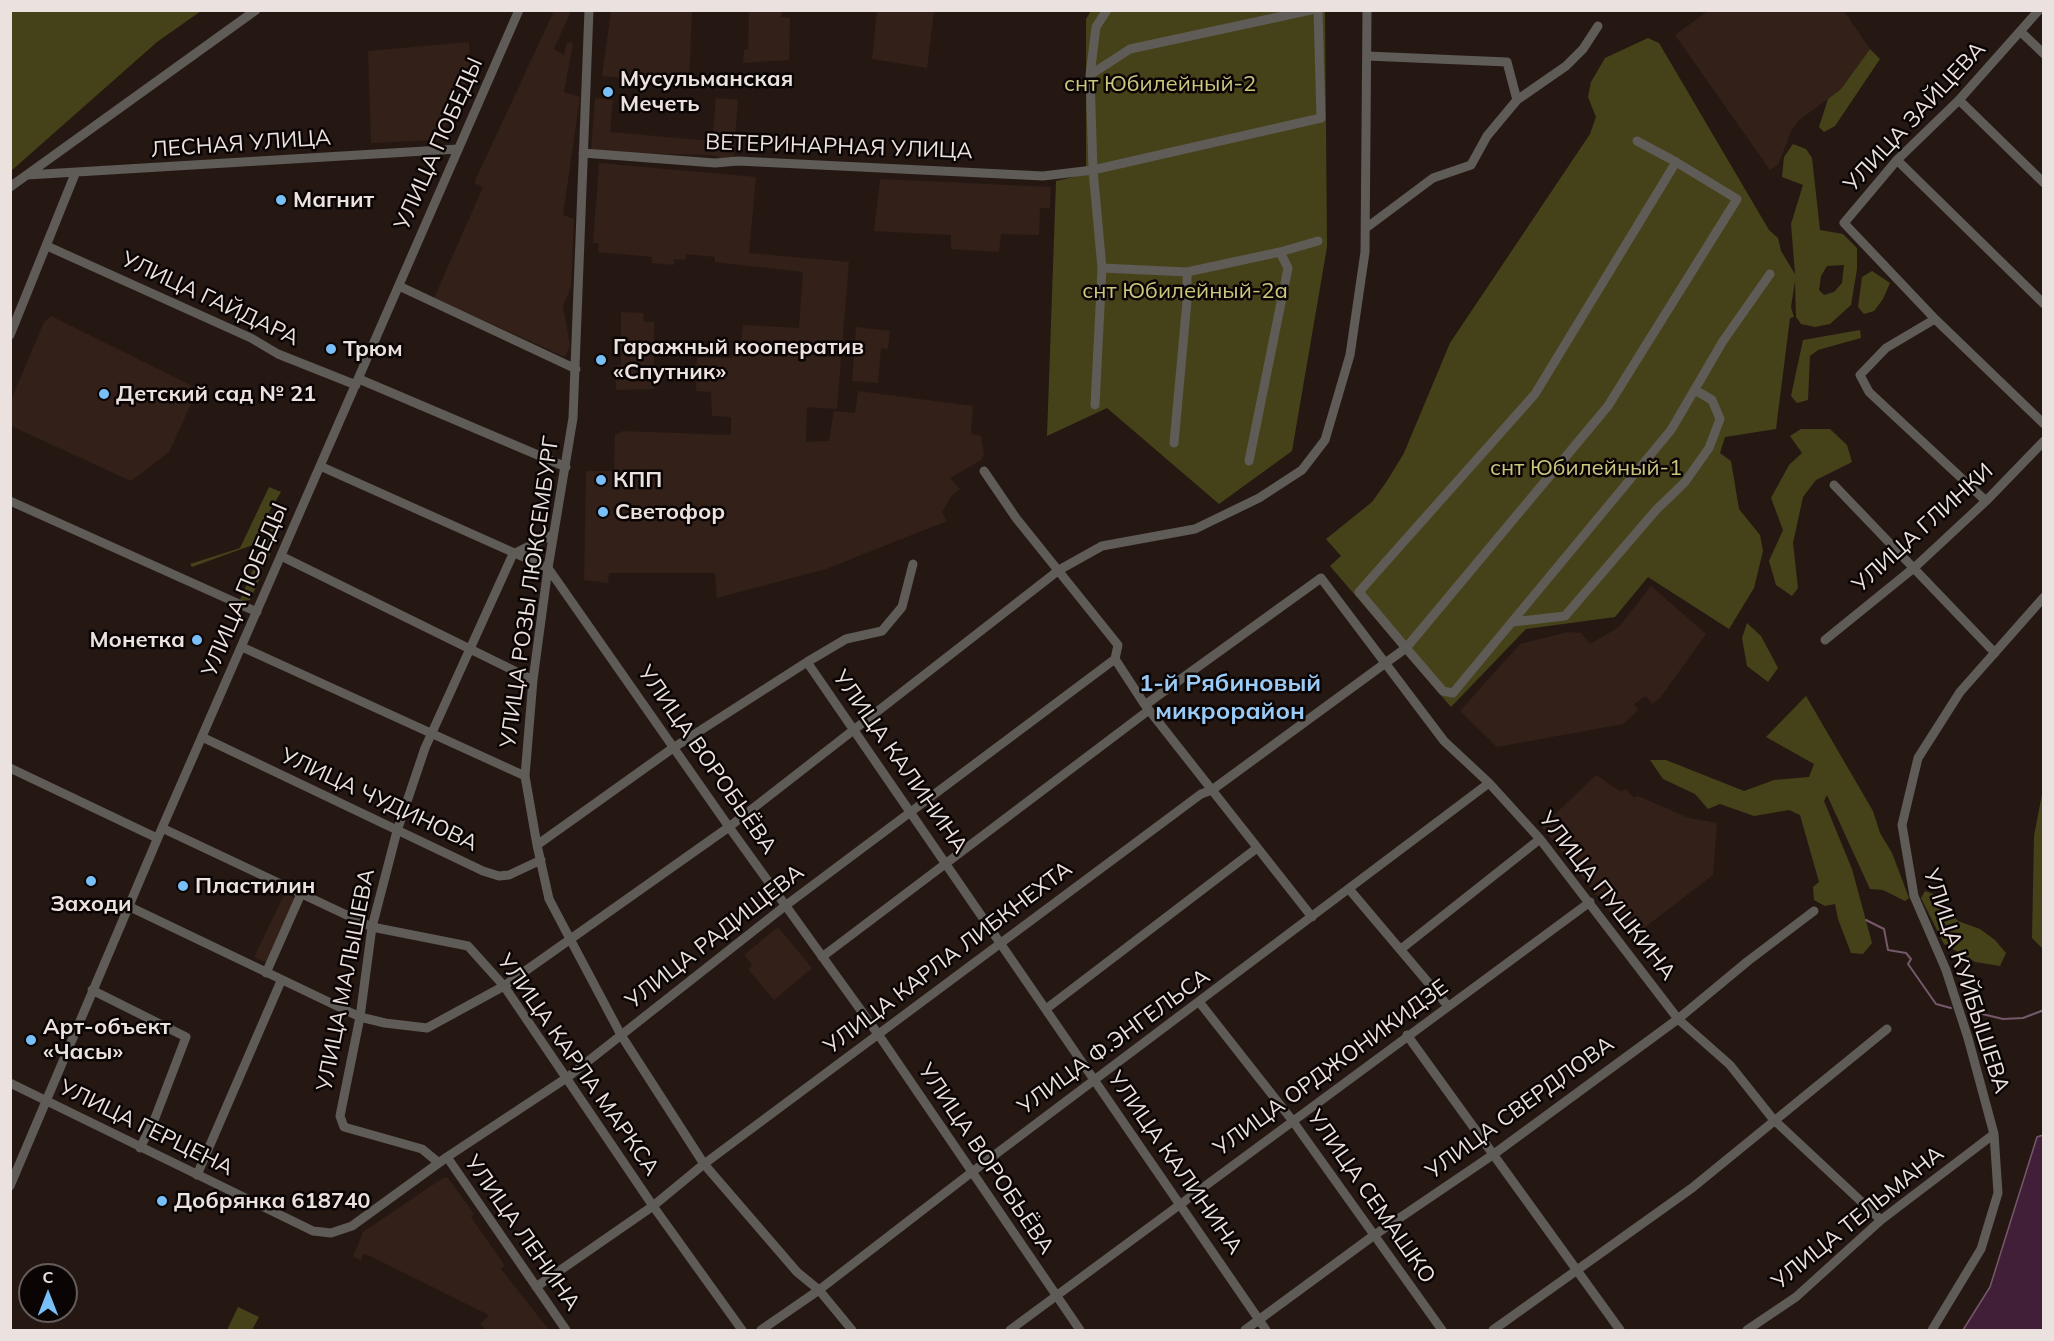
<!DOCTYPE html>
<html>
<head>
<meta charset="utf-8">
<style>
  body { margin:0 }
  #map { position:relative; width:2054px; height:1341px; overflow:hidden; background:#251813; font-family:Mulish,sans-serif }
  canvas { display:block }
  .frame { position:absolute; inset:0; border:12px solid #ebe1de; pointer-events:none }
  .north { position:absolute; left:18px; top:1263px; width:60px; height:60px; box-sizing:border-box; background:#0a0504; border:2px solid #645d5b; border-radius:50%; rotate:0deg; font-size:16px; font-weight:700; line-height:24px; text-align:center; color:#ebe1de }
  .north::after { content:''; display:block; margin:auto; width:21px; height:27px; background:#79bff8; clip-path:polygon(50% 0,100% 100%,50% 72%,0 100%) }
</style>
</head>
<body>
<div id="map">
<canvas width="2054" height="1341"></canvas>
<div class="frame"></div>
<div class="north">С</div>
</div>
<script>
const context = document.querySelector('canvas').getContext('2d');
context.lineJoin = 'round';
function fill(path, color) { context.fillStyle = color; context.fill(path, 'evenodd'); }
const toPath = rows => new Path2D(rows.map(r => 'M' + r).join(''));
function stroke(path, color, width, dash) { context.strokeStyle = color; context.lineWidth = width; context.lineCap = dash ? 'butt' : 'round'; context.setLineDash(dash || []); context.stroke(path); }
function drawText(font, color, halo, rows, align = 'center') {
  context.font = font + ' Mulish,sans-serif'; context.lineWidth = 5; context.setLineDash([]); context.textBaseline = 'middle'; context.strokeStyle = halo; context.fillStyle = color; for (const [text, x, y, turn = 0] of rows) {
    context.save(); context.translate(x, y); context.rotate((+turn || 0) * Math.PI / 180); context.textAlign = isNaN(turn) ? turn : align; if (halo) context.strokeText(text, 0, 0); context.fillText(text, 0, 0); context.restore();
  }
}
const built = toPath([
  [554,11,571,11,554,49,564,55,567,42,573,43,564,92,580,97,563,215,574,219,571,287,563,306,570,346,565,357,434,298,483,187,474,183],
  [611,11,692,11,689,85,602,76],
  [749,11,782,11,781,17,790,18,789,60,743,63,744,50,748,49],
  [877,11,934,11,927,68,872,59],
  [1708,11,1844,11,1870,49,1841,89,1798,121,1792,129,1778,165,1770,170,1675,35],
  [469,42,470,75,440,140,371,143,368,51],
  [595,98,613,100,610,132,712,141,716,98,738,100,733,162,711,155,591,152],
  [599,163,756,177,749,253,849,262,837,407,836,409,807,407,806,442,829,441,834,411,855,413,858,391,973,406,971,434,981,436,984,455,981,460,950,478,960,489,952,495,942,512,947,521,826,569,717,598,715,573,609,573,608,583,584,580,586,471,614,471,615,435,623,431,731,435,731,417,712,416,711,392,696,391,697,357,732,358,733,350,740,350,743,325,799,328,803,272,715,262,715,257,686,254,685,260,674,259,674,265,652,263,652,257,598,252,599,243,593,243],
  [880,179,1051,187,1050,208,1040,208,1039,235,1001,234,999,252,951,249,951,235,874,231],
  [621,312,643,313,644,322,654,322,654,389,616,390,615,366,621,365],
  [51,316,198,389,169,452,131,481,11,426,11,400,44,322],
  [856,327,890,331,888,349,881,348,878,383,852,381],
  [1651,586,1706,634,1660,698,1652,704,1646,696,1634,704,1638,710,1623,724,1497,747,1460,711,1520,644,1568,632,1581,633,1590,644,1619,627],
  [1596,775,1621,792,1626,789,1634,798,1638,796,1689,818,1717,823,1713,875,1631,938,1542,827],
  [285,893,297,899,267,963,254,957],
  [778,927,812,968,774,1000,748,969,752,965,744,955],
  [443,1178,448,1178,474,1214,471,1217,505,1266,501,1269,549,1330,486,1330,480,1324,489,1315,368,1255,363,1254,361,1260,353,1257,363,1232]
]);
const green = toPath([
  [11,10,201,10,201,11,157,42,11,171],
  [1091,11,1325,11,1327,247,1292,451,1219,504,1107,408,1047,436,1056,181,1086,174,1086,19],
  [1648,38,1659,43,1769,230,1778,238,1781,251,1795,274,1791,224,1803,185,1782,177,1784,157,1793,144,1806,149,1812,158,1820,230,1843,234,1857,248,1857,269,1851,305,1830,324,1815,327,1801,324,1796,317,1795,281,1791,307,1794,317,1790,318,1776,429,1725,437,1720,453,1731,461,1739,509,1760,535,1763,551,1754,588,1729,629,1648,577,1615,617,1526,629,1451,707,1330,566,1341,556,1326,539,1372,502,1387,481,1404,453,1450,343,1590,134,1596,117,1588,97,1591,82,1605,58],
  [1844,265,1842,283,1834,292,1824,295,1819,290,1821,276,1827,266],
  [1870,49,1880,59,1835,126,1824,132,1819,127,1828,99,1841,89],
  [1872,271,1890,283,1883,299,1874,311,1864,314,1858,307,1862,277],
  [1860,330,1861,338,1818,350,1810,356,1808,400,1797,403,1791,396,1803,340],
  [1801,429,1830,429,1847,445,1852,462,1816,480,1803,497,1793,543,1798,588,1792,596,1776,585,1769,561,1783,530,1771,498,1789,465,1802,453,1790,436],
  [269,487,281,492,269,512,271,514,258,543,192,567,190,564,240,548],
  [277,514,285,518,266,564,264,564,258,575,260,578,250,600,239,602],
  [1747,623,1761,636,1778,668,1768,682,1747,666,1742,638],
  [1806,696,1873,811,1880,833,1892,853,1909,898,1905,901,1883,890,1870,889,1827,795,1824,801,1852,869,1872,943,1863,954,1851,953,1838,919,1835,904,1825,906,1814,900,1813,887,1819,882,1800,815,1789,810,1754,816,1720,804,1708,809,1695,794,1663,779,1650,760,1666,760,1744,791,1774,780,1809,777,1814,764,1766,737],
  [2043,789,2043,949,2032,938,2034,836],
  [1925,891,1936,895,1958,921,1980,929,1995,940,2006,953,2000,966,1975,962,1944,944,1921,898],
  [238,1307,259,1317,252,1330,227,1330]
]);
const water = toPath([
  [2043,1135,2043,1330,1963,1330,1990,1287,2037,1137,2043,1135]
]);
const stream = toPath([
  [1866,920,1884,929,1888,950,1906,953,1911,959,1908,964,1936,1004,1951,1008],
  [1974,1012,2003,1019,2023,1018,2044,1010]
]);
const minor = toPath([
  [589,10,573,418,548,568,533,680,525,776,537,845,549,899,569,937,621,1035,704,1164,797,1272,819,1290,852,1330],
  [2039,10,1959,100,1897,160,1844,223,1935,319,2044,424],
  [2020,31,2044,54],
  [1367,56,1507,62,1517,100],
  [1090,75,1130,49,1311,10],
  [1959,100,2044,183],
  [1637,141,1676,162],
  [583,153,715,163,738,161,1043,176,1093,170,1321,118,1318,10],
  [1897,160,2044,304],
  [27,175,458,149],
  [10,187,256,10],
  [1366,228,1433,178,1471,165,1487,136,1517,100,1566,66,1583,49,1598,26],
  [47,246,251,338,278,354,356,385],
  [1102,268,1187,272,1280,252,1318,241],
  [399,286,576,369],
  [1935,319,1886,348,1860,375,1869,392,1986,501],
  [10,335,75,174],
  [359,379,566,467],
  [1095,405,1102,268,1093,170,1090,75,1096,27,1107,10],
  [1174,443,1187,301,1187,272],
  [1249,461,1288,268,1280,252],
  [320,466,548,568,729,827,878,1034,1080,1330],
  [984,471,1016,518,1118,645,1115,659,1145,705,1312,917],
  [1834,485,1995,653],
  [10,501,257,612],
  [281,556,533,680],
  [1513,622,1565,616,1656,510,1685,482,1709,448,1720,419,1712,400,1695,390],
  [1825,640,1915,567,1986,501,2044,441],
  [242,647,525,776],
  [807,662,1266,1330],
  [1145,705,1321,578,1444,741,1489,783,1540,839,1678,1019,1730,1065,1773,1119,1881,1220],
  [202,737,483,871,499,876,509,875,541,860],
  [10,768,157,838],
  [162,828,372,927,468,946,504,986,653,1206,742,1330],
  [537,845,673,748,807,662,846,639,882,631,902,607,913,564],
  [1349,889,1448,1006],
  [128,906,360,1017,385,1023,427,1028,504,986,729,827,1059,570,1102,546,1195,529,1259,498,1302,470,1325,440,1350,355,1365,252,1367,10],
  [1401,949,1540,839],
  [822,957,1149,710],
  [266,973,301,894],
  [92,990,186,1037,155,1118,140,1148],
  [1200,1003,1292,1120,1442,1330],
  [1046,1009,1257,848],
  [1407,1035,1620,1330],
  [10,1083,313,1231,331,1233,352,1226,447,1157,568,1077,785,906,1115,659],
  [447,1157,566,1330],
  [439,1163,422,1149,344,1127,340,1116,360,1017,372,927,397,831,425,748,513,554,552,535],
  [197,1175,281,981],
  [10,1186,162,828,519,10],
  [536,1287,653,1206,704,1164,1201,794,1212,790,1406,648,1608,406,1737,199,1676,162,1535,394,1359,592,1406,648,1443,691,1453,693,1671,430,1723,341,1770,274],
  [761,1330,819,1290,972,1172,1489,783],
  [1010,1330,1590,902],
  [1245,1330,1373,1236,1494,1154,1678,1019,1748,961,1814,911],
  [1493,1330,1692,1188,1887,1029],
  [1747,1330,1796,1297,1881,1220,1994,1134],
  [1932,1330,1981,1249,1998,1193,1994,1134,1968,1038,1946,970,1914,896,1902,825,1918,758,1960,692,2044,597]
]);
const markers = [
  [608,92,6,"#79bff8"],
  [281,200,6,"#79bff8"],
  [331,349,6,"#79bff8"],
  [601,360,6,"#79bff8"],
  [104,394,6,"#79bff8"],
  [601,480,6,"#79bff8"],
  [603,512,6,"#79bff8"],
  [197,640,6,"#79bff8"],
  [91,881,6,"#79bff8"],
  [183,886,6,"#79bff8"],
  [31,1040,6,"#79bff8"],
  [162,1201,6,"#79bff8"]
];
const poiNames = [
  ["Мусульманская",620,79],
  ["Мечеть",620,104],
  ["Магнит",293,200],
  ["Гаражный кооператив",613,347],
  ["«Спутник»",613,372],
  ["Трюм",343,349],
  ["Детский сад № 21",116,394],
  ["КПП",613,480],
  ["Светофор",615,512],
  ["Монетка",185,640,"right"],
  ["Пластилин",195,886],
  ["Заходи",91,904,"center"],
  ["Арт-объект",43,1027],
  ["«Часы»",43,1052],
  ["Добрянка 618740",174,1201]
];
const parkNames = [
  ["снт Юбилейный-2",1160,84],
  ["снт Юбилейный-2а",1185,291],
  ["снт Юбилейный-1",1586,468]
];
const streetNames = [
  ["УЛИЦА ЗАЙЦЕВА",1915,117,-47],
  ["ЛЕСНАЯ УЛИЦА",241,144,-4],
  ["УЛИЦА ПОБЕДЫ",439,144,-66],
  ["ВЕТЕРИНАРНАЯ УЛИЦА",839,147,2],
  ["УЛИЦА ГАЙДАРА",210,299,25],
  ["УЛИЦА ГЛИНКИ",1923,528,-42],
  ["УЛИЦА ПОБЕДЫ",245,590,-67],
  ["УЛИЦА РОЗЫ ЛЮКСЕМБУРГ",530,592,-82],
  ["УЛИЦА ВОРОБЬЁВА",707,760,55],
  ["УЛИЦА КАЛИНИНА",900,762,55],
  ["УЛИЦА ЧУДИНОВА",379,800,25],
  ["УЛИЦА ПУШКИНА",1607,896,52],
  ["УЛИЦА РАДИЩЕВА",715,937,-38],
  ["УЛИЦА КАРЛА ЛИБКНЕХТА",948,958,-37],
  ["УЛИЦА МАЛЫШЕВА",346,980,-79],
  ["УЛИЦА КУЙБЫШЕВА",1966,981,72],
  ["УЛИЦА Ф.ЭНГЕЛЬСА",1114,1042,-36],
  ["УЛИЦА КАРЛА МАРКСА",578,1065,55],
  ["УЛИЦА ОРДЖОНИКИДЗЕ",1331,1068,-36],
  ["УЛИЦА СВЕРДЛОВА",1520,1108,-36],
  ["УЛИЦА ГЕРЦЕНА",146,1128,26],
  ["УЛИЦА ВОРОБЬЁВА",986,1159,56],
  ["УЛИЦА КАЛИНИНА",1175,1163,55],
  ["УЛИЦА СЕМАШКО",1371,1197,55],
  ["УЛИЦА ТЕЛЬМАНА",1858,1218,-39],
  ["УЛИЦА ЛЕНИНА",522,1233,55]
];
const neighbourhoodNames = [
  ["1-й Рябиновый",1230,684],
  ["микрорайон",1230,712]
];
fill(built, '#332019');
fill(green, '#454219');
fill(water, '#421f38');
stroke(water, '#75596a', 1.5);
stroke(stream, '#75596a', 2);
stroke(minor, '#5f5b56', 9);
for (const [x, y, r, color] of markers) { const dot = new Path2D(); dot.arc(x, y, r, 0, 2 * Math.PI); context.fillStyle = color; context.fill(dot); stroke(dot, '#0a0504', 2); }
drawText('bold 22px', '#ebe1de', '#0a0504', poiNames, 'left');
drawText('22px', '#cbc77d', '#0a0504', parkNames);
drawText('22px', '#ebe1de', '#0a0504', streetNames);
drawText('bold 24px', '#99cbf6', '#0a0504', neighbourhoodNames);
</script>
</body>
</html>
